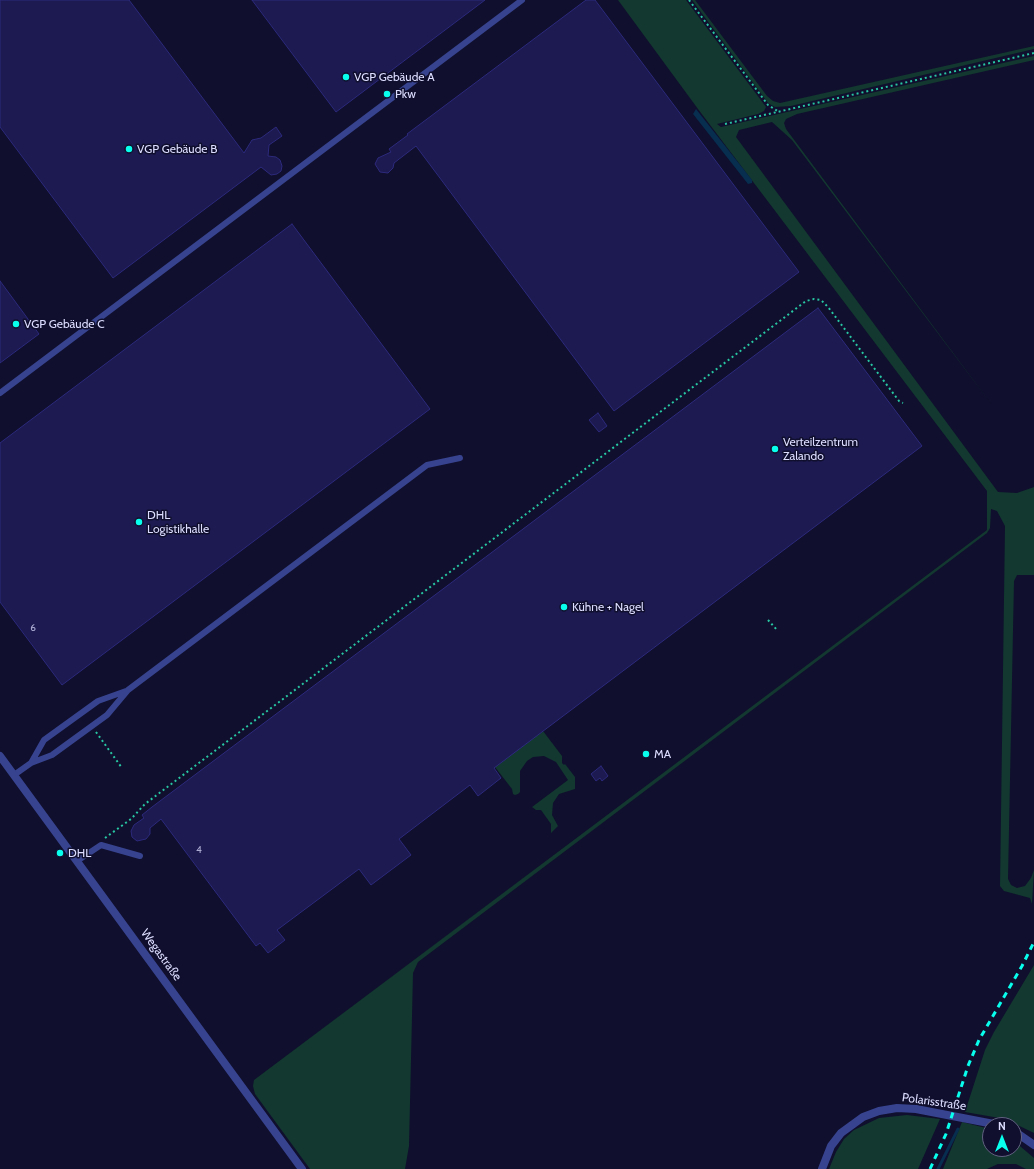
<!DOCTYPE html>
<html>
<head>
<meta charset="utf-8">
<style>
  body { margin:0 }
  #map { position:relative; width:1034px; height:1169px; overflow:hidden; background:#100f2d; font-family:Cabin,sans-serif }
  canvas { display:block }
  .north { position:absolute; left:982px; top:1117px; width:40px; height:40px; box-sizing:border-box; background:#100f2d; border:1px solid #626181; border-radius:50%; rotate:0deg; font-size:11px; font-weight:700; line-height:16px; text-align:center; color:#dcddff }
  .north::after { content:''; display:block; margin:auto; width:14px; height:18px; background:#08ffee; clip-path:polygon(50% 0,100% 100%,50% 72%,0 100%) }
</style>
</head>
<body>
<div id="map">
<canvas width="1034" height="1169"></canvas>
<div class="north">N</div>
</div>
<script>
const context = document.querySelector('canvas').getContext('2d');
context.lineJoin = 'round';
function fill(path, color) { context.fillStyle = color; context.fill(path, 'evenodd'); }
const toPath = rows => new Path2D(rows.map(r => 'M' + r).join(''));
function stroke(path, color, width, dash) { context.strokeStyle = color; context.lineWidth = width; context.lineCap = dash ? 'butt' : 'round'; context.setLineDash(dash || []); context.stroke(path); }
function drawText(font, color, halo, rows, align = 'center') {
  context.font = font + ' Cabin,sans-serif'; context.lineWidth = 3; context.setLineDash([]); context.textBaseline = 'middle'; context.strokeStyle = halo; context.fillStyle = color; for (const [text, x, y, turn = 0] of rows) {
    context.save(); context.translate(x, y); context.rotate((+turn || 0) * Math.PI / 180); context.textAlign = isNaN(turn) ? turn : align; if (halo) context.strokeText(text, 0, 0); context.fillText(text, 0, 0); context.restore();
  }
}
const green = toPath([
  [618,0,686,0,766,107,764,111,758,114,717,124,721,127,1034,56,1034,60,797,114,786,119,784,123,786,129,992,405,792,140,772,122,739,130,736,137,998,492,1017,493,1034,487,1034,575,1017,575,1014,581,1008,879,1011,885,1017,888,1025,886,1031,878,1034,870,1032,904,1030,898,1004,891,1000,886,1005,526,997,511,991,509,990,528,987,533,418,962,413,973,409,1146,405,1169,310,1169,255,1094,253,1086,254,1080,987,530,987,491,698,109],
  [692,0,695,0,767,96,773,101,780,103,1034,46,1034,49,791,106,775,107,768,103],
  [543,731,562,756,562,763,564,765,565,764,575,777,575,789,559,794,553,803,552,815,558,826,551,833,551,824,541,810,536,810,532,807,568,780,556,762,544,756,533,757,527,761,520,771,520,792,518,794,515,795,513,794,512,789,495,767],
  [1034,965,1034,1133,1005,1119,965,1112,985,1050,994,1032],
  [907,1115,940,1119,918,1169,829,1169,836,1152,844,1139,854,1130,879,1118],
  [962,1122,990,1129,990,1149,1014,1149,1014,1141,1034,1158,1034,1169,1026,1169,1016,1164,998,1164,987,1169,943,1169]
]);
const water = toPath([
  [696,109,752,180,752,183,748,184,693,114]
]);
const stream = toPath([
  [938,1169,958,1129]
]);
const building = toPath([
  [0,0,129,0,244,153,252,140,261,138,276,127,282,136,269,145,268,156,276,157,280,160,282,166,281,171,277,174,271,175,261,167,113,278,0,127,0,0],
  [252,0,485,0,336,112,252,0],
  [586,0,595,0,799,272,614,411,416,146,394,163,393,168,388,173,380,172,375,164,378,158,391,152,389,149,408,135,407,134,586,0],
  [292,224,430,409,62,685,0,602,0,443,292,224],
  [0,281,39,334,0,363,0,281],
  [818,308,922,446,494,768,501,778,478,796,470,785,399,839,411,855,371,885,359,869,277,930,285,940,268,953,260,943,256,946,161,819,150,828,150,834,146,839,137,841,132,837,131,831,134,825,144,818,142,815,152,807,818,308],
  [598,413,607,426,599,432,589,420,598,413],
  [601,766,608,776,602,781,600,778,596,781,591,774,601,766]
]);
const path = toPath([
  [689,0,768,105,779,112],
  [725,124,1034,53],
  [768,620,777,630],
  [96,732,122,768],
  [105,838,131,819,145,804,806,301,814,299,821,300,828,307,899,401,903,403]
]);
const service = toPath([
  [0,393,522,0],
  [31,763,44,740,98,701,126,691],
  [14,775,31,763,52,755,107,715,128,690,427,465,460,458],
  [77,861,101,845,140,856]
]);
const minor = toPath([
  [0,756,302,1169],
  [1014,1131,1034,1145],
  [822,1169,831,1146,841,1133,863,1117,879,1111,897,1108,916,1109,999,1125]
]);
const rail = toPath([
  [930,1169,946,1134,968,1066,979,1040,1022,966,1034,942]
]);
const markers = [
  [346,77,4,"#08ffee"],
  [387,94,4,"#08ffee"],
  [129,149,4,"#08ffee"],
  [16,324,4,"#08ffee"],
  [775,449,4,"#08ffee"],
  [139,522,4,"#08ffee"],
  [564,607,4,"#08ffee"],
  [646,754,4,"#08ffee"],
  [60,853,4,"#08ffee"]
];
const numberNames = [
  ["6",33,628],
  ["4",199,850]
];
const poiNames = [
  ["VGP Gebäude A",354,77],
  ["Pkw",395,94],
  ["VGP Gebäude B",137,149],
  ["VGP Gebäude C",24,324],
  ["Verteilzentrum",783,442],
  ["Zalando",783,456],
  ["DHL",147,515],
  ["Logistikhalle",147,529],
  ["Kühne + Nagel",572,607],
  ["MA",654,754],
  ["DHL",68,853]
];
const streetNames = [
  ["Wegastraße",161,955,54],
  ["Polarisstraße",934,1102,8]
];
fill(green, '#123830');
fill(water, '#072d4f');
stroke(stream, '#072d4f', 3);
fill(building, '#1c1a50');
stroke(building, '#2d2a7d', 1);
stroke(path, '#28c7a3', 2, [2, 3]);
stroke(service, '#37438f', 6);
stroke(minor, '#37438f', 8);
stroke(rail, '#08ffee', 3, [6, 5]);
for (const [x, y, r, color] of markers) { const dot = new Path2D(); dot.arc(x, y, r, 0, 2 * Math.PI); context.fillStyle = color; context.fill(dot); stroke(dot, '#100f2d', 1.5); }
drawText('10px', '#acacd3', null, numberNames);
drawText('12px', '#dcddff', '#100f2d', poiNames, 'left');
drawText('12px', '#dcddff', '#100f2d', streetNames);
</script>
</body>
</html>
